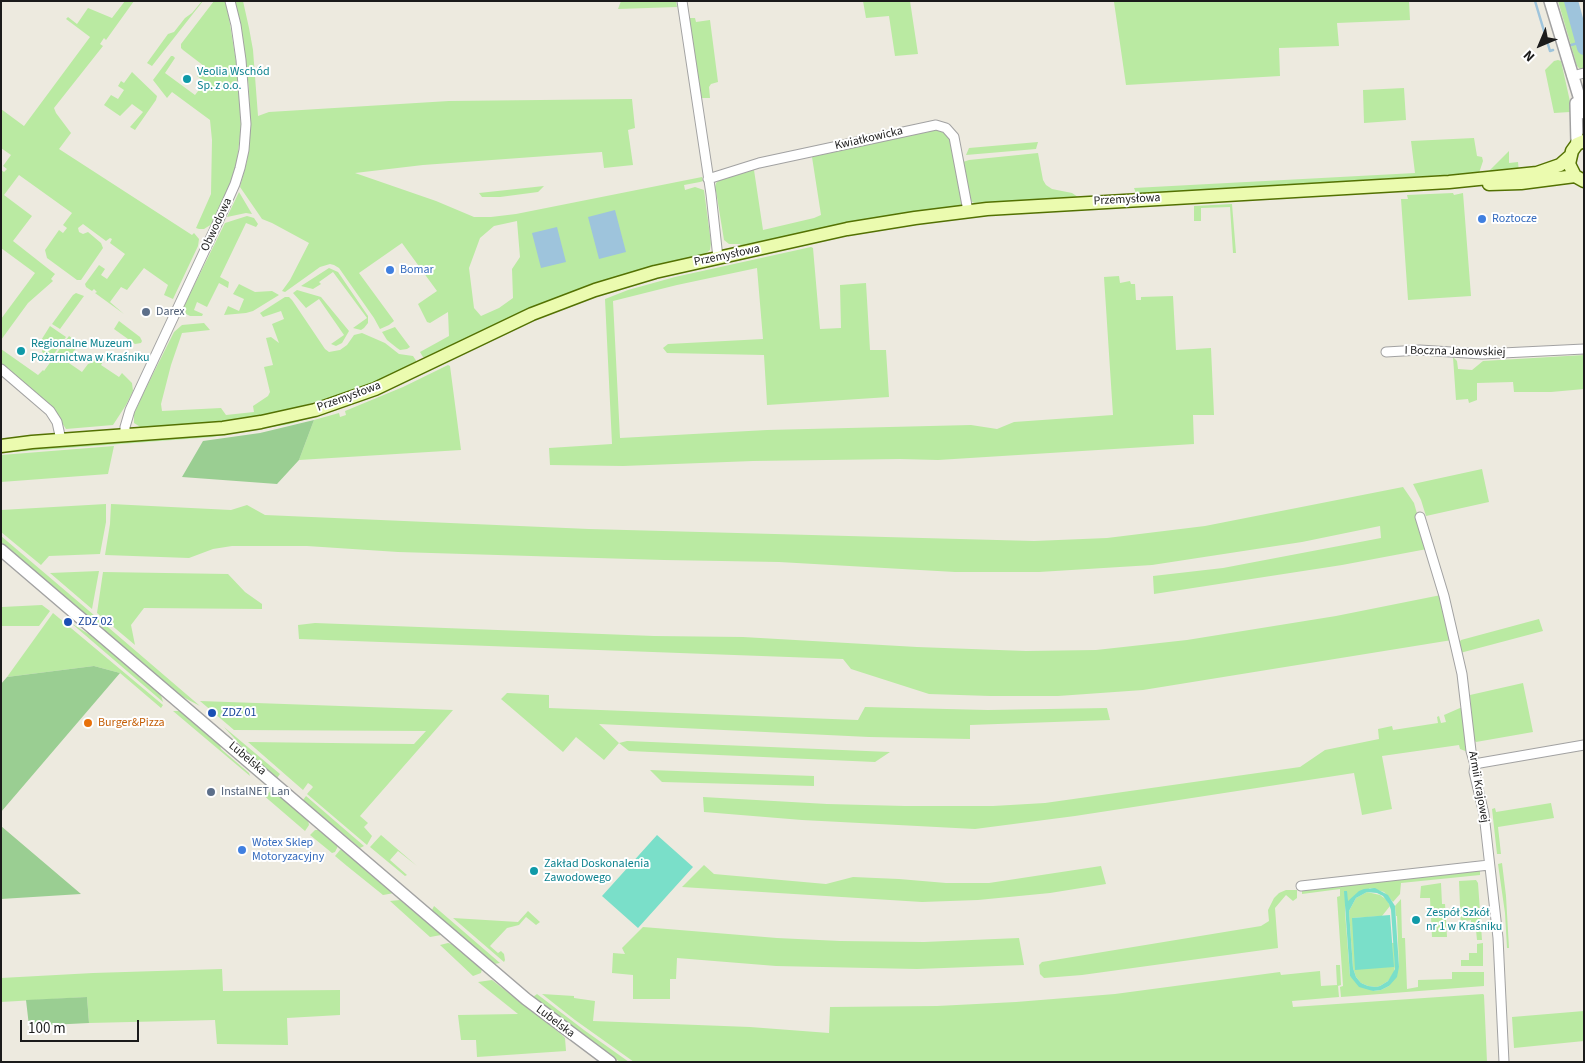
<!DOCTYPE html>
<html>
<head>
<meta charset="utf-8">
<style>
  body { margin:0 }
  #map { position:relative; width:1585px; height:1063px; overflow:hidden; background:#edeadf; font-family:"Source Sans 3",sans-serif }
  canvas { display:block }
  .frame { position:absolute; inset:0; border:2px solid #1b1b1b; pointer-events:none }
  .north { position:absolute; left:1515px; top:20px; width:50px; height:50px; -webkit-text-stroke:4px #fff; paint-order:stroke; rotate:225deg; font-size:14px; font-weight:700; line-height:20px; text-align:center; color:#1b1b1b }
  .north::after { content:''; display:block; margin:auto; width:18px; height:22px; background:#1b1b1b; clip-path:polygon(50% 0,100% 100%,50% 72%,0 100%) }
  .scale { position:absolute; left:20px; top:1020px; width:119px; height:22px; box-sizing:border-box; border:2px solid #1b1b1b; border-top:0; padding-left:6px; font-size:15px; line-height:18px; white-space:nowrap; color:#1b1b1b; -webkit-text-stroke:4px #fff; paint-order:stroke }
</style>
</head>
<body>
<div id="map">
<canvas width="1585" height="1063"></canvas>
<div class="frame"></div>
<div class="north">N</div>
<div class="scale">100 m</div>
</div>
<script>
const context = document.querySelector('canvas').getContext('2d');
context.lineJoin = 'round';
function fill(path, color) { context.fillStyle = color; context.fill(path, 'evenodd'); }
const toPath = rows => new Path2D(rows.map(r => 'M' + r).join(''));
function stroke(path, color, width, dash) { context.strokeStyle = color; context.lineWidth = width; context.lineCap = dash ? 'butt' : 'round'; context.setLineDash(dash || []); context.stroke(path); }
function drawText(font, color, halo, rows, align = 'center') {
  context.font = font + ' "Source Sans 3",sans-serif'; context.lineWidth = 4; context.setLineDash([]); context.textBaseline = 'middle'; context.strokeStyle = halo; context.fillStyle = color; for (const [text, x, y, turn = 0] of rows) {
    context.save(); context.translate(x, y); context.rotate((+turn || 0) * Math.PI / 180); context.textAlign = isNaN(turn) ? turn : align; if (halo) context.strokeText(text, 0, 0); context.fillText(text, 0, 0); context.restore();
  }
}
const grass = toPath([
  [125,1,134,1,106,40,104,38,100,44,103,46,54,108,56,113,71,133,59,149,192,235,194,233,199,239,198,246,173,299,164,295,168,285,144,268,127,290,121,287,110,302,124,314,95,293,97,292,94,289,92,291,86,287,85,284,99,265,105,269,101,275,107,279,125,254,110,243,112,239,110,238,106,241,83,224,78,228,79,232,83,234,88,232,101,243,103,248,81,280,77,280,47,258,45,250,59,230,63,233,67,228,63,225,72,213,19,175,4,195,32,216,13,241,55,274,51,279,53,281,28,303,1,340,1,319,35,273,1,248,1,170,4,172,7,169,3,166,11,155,1,148,1,109,24,126,90,37,66,19,68,17,77,24,88,8,112,18],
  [202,1,203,1,152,66,147,63,168,34,174,32,185,18,192,13],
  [214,1,225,1,229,18,239,80,241,129,236,167,230,184,212,224,204,229,199,229,196,228,211,194,212,140,210,120,172,92,167,98,153,80,171,56,173,56,175,58,165,73,195,95,205,82,197,76,204,66,183,50,181,48,181,44],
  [234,1,243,1,249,28,253,50,258,116,269,112,449,101,632,99,635,128,628,130,633,165,604,168,602,152,423,165,355,173,436,201,474,217,491,217,516,214,702,177,703,181,700,182,684,185,685,190,695,187,704,190,711,243,710,250,705,254,631,272,540,304,428,358,423,357,420,352,449,336,448,312,430,323,427,322,418,304,437,291,402,243,359,273,392,318,394,321,389,325,380,329,374,318,339,268,334,265,330,264,320,267,285,292,282,291,290,280,309,243,272,223,262,219,240,187,247,161,250,138,249,88,244,48],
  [517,221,520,257,512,269,513,298,499,308,481,316,474,308,469,268,480,238,494,226],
  [621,1,676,1,677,7,618,9],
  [863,1,910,1,918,54,895,56,889,16,866,18],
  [1124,1,1409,1,1410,20,1337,23,1339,46,1279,48,1280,76,1126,85,1114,2],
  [1558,1,1568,1,1584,56,1584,70,1580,69,1577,66],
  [690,18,695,18,696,22,710,20,718,82,711,84,709,87,710,98,700,98,689,19],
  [1558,60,1561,61,1571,106,1571,124,1570,112,1554,113,1545,70,1554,61],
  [132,72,157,96,156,100,135,130,130,127,143,112,132,104,120,116,104,105,111,95,118,99,124,90,118,86,121,81,124,83],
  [1404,88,1406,120,1364,123,1363,90],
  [932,128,944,130,951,138,963,202,962,205,870,219,741,246,740,244,729,244,724,240,716,191,714,191,716,183,721,178,754,170,763,230,814,218,821,215,812,157],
  [1474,138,1477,156,1482,157,1483,161,1479,173,1141,194,1136,193,1134,188,1415,173,1411,141],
  [1038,142,1036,149,966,155,969,148],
  [1509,151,1509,163,1518,162,1519,172,1487,173],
  [1038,153,1043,180,1046,185,1052,189,1072,193,1078,197,974,203,968,199,963,166,963,162,969,160],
  [544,186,538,192,500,197,482,197,479,193],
  [239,192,252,214,246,213,227,217],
  [1453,193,1454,195,1463,193,1471,296,1408,300,1401,199,1408,199,1407,195],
  [1232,204,1236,253,1233,253,1230,207,1201,208,1201,221,1194,221,1194,206],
  [247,216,254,218,258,224,256,227,246,223,220,277,229,282,228,288,219,283,207,307,197,302,194,310,203,314,202,316,190,316,186,314,184,306,225,223],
  [811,247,813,248,820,329,841,328,840,285,866,283,870,350,886,350,889,397,767,405,764,355,667,353,663,348,668,344,763,339,757,268,677,285,613,301,620,438,767,430,971,425,997,429,1014,422,1113,415,1104,277,1119,276,1120,283,1130,281,1131,284,1135,284,1136,300,1141,300,1141,297,1173,296,1176,350,1211,348,1214,415,1193,415,1194,444,938,460,900,459,753,461,623,466,550,465,549,448,612,444,605,299,628,290,675,277],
  [329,268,338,272,368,316,368,323,364,328,361,330,353,328,367,318,333,272,319,282,321,284,313,289,301,286],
  [239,284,255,292,272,291,279,295,253,311,246,313,224,315,228,306,239,311,244,299,233,294],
  [297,290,321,297,349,331,342,343,336,346,331,344,344,335,319,299,306,308,293,293],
  [76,293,84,296,60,329,52,324,73,295],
  [285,297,289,297,292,300,325,349,329,352,340,350,347,345,354,335,362,333,385,343,399,354,413,356,417,362,397,372,364,386,323,400,276,413,232,421,142,428,134,423,134,414,143,394,174,332,182,325,204,323,210,330,182,333,171,365,161,404,162,411,221,408,226,415,254,412,253,406,268,396,270,392,264,367,273,365,266,338,271,337,279,343,272,324,284,319,281,311,263,317,260,313],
  [119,321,140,337,142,341,141,343,135,344,114,329],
  [50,326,66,337,51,358,42,352,43,348,40,342],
  [395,327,410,347,407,349,400,350,397,348,387,340,382,332],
  [69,336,76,341,74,344,78,346,66,361,82,372,88,364,91,363,96,357,95,354,104,360,101,365,119,377,122,373,132,383,133,391,126,405,113,425,66,429,58,417,1,365,1,349,38,375,43,370,44,371],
  [1584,355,1584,389,1551,392,1514,392,1513,382,1477,383,1477,400,1469,403,1468,399,1456,400,1453,357,1457,361,1458,369,1472,370,1483,361],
  [448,365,450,366,461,450,299,460,314,420,339,413,340,417,346,415,345,411,403,387],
  [334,409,337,410,290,424,212,437,1,453,1,451,54,446,178,438,240,432,289,422],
  [114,446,108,474,1,482,1,455],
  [1482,469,1489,502,1426,516,1421,500,1413,484],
  [1403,487,1414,503,1427,549,1342,565,1154,594,1153,576,1223,568,1381,538,1380,526,1302,542,1152,565,1039,572,955,572,779,562,664,560,398,552,307,546,232,546,213,549,189,558,105,555,110,524,111,504,231,510,247,505,265,515,589,529,1034,541,1107,538,1205,526],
  [106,504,106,522,100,554,49,556,41,565,1,532,1,510],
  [1,536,81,604,200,706,183,697,25,563,1,542],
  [99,571,92,609,50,573],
  [103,572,228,574,245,592,262,604,262,609,144,608,131,625,135,645,97,613],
  [1441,595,1452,640,1143,690,1058,696,990,696,929,694,851,669,843,659,299,639,298,625,315,623,654,636,743,637,917,647,1026,651,1096,650,1187,640,1336,616],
  [42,605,50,611,39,626,2,626,2,607],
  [53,613,163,705,161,708,120,673,94,666,7,677],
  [1539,619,1543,631,1460,653,1458,644,1461,640],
  [71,623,95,638,128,666,161,695,163,702],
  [1523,683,1533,732,1476,742,1474,740,1470,695],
  [507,693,549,695,549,708,858,720,865,707,988,710,1107,708,1110,720,970,725,970,739,869,737,599,724,619,743,627,741,890,752,875,762,629,751,619,743,604,760,576,737,563,752,501,699],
  [200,701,453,710,360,816,368,823,364,827,372,836,367,845,307,794,313,787,311,785,308,783,303,790,248,742,414,744,426,731,234,730],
  [1460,708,1463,708,1468,752,1460,749,1459,745,1382,756,1392,809,1362,815,1354,773,1075,816,975,829,802,820,704,812,703,797,827,804,905,806,993,806,1045,803,1300,767,1325,750,1379,739,1378,729,1392,726,1393,730,1438,723,1437,717,1439,716,1441,723,1446,722,1444,715],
  [173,711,180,711,220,745,221,749,249,773,250,776],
  [224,727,280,774,277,778,246,751],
  [650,770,814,776,814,786,662,782],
  [257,786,267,795,272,789,308,820,309,825,305,831,255,788],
  [306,796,364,846,360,848,303,800],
  [1551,803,1554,818,1498,827,1501,854,1497,854,1492,809,1495,808,1496,812],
  [315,830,320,830,338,846,335,852,332,853,310,835],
  [381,835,417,866,398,851,390,860,407,875,405,876,370,847],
  [340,850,342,850,394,893,383,895,347,866,335,856],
  [1502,863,1506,896,1509,948,1507,948,1505,913,1498,864],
  [704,865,714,874,826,884,853,877,899,879,946,883,989,883,1101,866,1106,884,1050,893,978,900,922,902,682,887],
  [1480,868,1480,875,1401,883,1400,894,1393,902,1384,892,1370,888,1347,902,1347,900,1345,900,1345,912,1350,976,1373,991,1381,990,1389,986,1399,967,1397,916,1396,916,1395,906,1401,899,1402,938,1405,938,1407,989,1418,987,1418,980,1452,979,1452,972,1484,972,1484,986,1341,997,1340,987,1343,986,1337,897,1340,896,1340,889,1302,894,1302,891,1305,889],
  [1476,880,1478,883,1482,940,1477,940,1476,930,1471,930,1471,920,1466,921,1466,930,1461,931,1459,881],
  [1441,883,1442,904,1445,904,1447,937,1432,937,1430,898,1420,898,1421,886],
  [1286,890,1297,890,1297,898,1293,901,1286,895,1275,908,1278,948,1082,975,1044,978,1040,974,1039,965,1042,962,1261,926,1269,921,1268,910,1274,898,1279,893],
  [1367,892,1380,895,1387,900,1390,906,1382,916,1352,918,1393,967,1392,943,1394,943,1395,966,1394,973,1388,981,1380,986,1376,987,1368,986,1361,983,1356,977,1353,968,1349,911,1356,898],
  [400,900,440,933,441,935,430,937,390,901],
  [434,906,500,963,494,964,432,910],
  [528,911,540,922,536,925,526,917,519,925,507,928,490,946,498,953,501,951,504,954,505,960,504,962,453,918,518,922],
  [643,927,777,938,840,941,924,942,1019,938,1024,965,917,969,776,966,677,958,676,979,670,979,670,999,633,999,633,975,612,973,613,953,625,954,622,948],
  [448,943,452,944,482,969,481,973,473,976,440,945],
  [1483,943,1483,966,1461,966,1461,960,1469,960,1469,953,1477,953,1477,944],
  [1336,965,1340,965,1341,985,1338,986,1339,997,1292,1001,1293,1007,1483,994,1484,995,1487,1062,634,1062,575,1020,542,994,574,996,574,998,595,1001,593,1021,750,1027,829,1033,830,1007,937,1006,1016,1002,1115,994,1280,972,1281,975,1320,971,1321,986,1337,985],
  [222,969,223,991,340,990,340,1015,287,1018,288,1045,217,1044,215,1020,89,1023,87,997,1,1002,1,978,93,973],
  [492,980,561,1034,565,1038,566,1051,477,1057,476,1040,461,1040,458,1015,518,1014,478,982],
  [537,994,584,1030,629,1062,620,1062,590,1041,533,997],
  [1584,1011,1584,1041,1514,1048,1512,1017]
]);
const forest = toPath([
  [314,420,299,460,277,484,182,477,203,441,260,433],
  [94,666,120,673,1,812,1,684,7,677],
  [1,826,81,894,1,899],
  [87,997,89,1023,29,1026,26,1000]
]);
const pitch = toPath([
  [657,835,693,867,638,928,602,896],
  [1375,888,1388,895,1395,906,1399,967,1397,977,1389,986,1381,990,1373,991,1359,987,1350,976,1344,891,1347,891,1348,901,1359,891,1364,889],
  [1367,892,1377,893,1383,896,1389,904,1391,910,1395,969,1388,981,1380,986,1376,987,1368,986,1361,983,1356,977,1353,968,1349,911,1356,898],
  [1390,915,1394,967,1355,970,1352,918]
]);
const water = toPath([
  [615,210,626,252,599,259,588,217],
  [557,227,566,262,541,268,532,233]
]);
const stream = toPath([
  [1535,1,1550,51,1553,50],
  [1571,45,1582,42]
]);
const river = toPath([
  [1571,1,1584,48]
]);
const minor = toPath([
  [682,1,711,194,718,258],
  [1572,76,1584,73],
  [708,179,759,163,936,125,946,128,954,137,968,211],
  [1386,352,1420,350,1482,354,1584,349],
  [1,369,50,411,57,422,61,440],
  [125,436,125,427,130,410,218,222,235,184,240,168,244,150,246,124,241,60,236,25,230,1],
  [1420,517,1444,596,1462,674,1471,751,1475,765,1474,772,1484,814,1498,938,1504,1062],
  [1475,765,1480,763,1584,745],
  [1301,886,1489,865]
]);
const tertiary = toPath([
  [1550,1,1584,113],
  [1576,103,1577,144],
  [1,550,526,999,610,1062]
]);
const secondary = toPath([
  [1584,141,1577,144,1572,151,1569,164,1575,176,1584,181],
  [1489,184,1521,183,1575,176],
  [1,446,32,442,223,428,261,422,315,410,375,389,532,314,595,290,655,272,847,229,915,218,987,209,1449,182,1537,173,1560,165,1569,157]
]);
const markers = [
  [187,79,5,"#0f9aa8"],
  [1482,219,5,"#3f7fe0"],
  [390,270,5,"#3f7fe0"],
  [146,312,5,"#5c6f8a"],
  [21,351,5,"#0f9aa8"],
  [68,622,5,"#1a4fb4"],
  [212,713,5,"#1a4fb4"],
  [88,723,5,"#e8710a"],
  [211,792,5,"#5c6f8a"],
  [242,850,5,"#3f7fe0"],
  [534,871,5,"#0f9aa8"],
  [1416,920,5,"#0f9aa8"]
];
const cultureNames = [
  ["Veolia Wschód",197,72],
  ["Sp. z o.o.",197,86],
  ["Regionalne Muzeum",31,344],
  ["Pożarnictwa w Kraśniku",31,358],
  ["Zakład Doskonalenia",544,864],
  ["Zawodowego",544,878],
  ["Zespół Szkół",1426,913],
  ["nr 1 w Kraśniku",1426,927]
];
const streetNames = [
  ["Kwiatkowicka",869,139,-13],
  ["Przemysłowa",1127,200,-3],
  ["Obwodowa",217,225,-65],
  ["Przemysłowa",727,256,-12],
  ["I Boczna Janowskiej",1455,352,1],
  ["Przemysłowa",349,397,-20],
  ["Lubelska",247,759,40],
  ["Armii Krajowej",1478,787,80],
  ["Lubelska",555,1022,37]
];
const shopNames = [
  ["Roztocze",1492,219],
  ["Bomar",400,270],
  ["Wotex Sklep",252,843],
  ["Motoryzacyjny",252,857]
];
const serviceNames = [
  ["Darex",156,312],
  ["InstalNET Lan",221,792]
];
const transitNames = [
  ["ZDZ 02",78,622],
  ["ZDZ 01",222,713]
];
const foodNames = [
  ["Burger&Pizza",98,723]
];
fill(grass, '#baeaa2');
fill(forest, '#9ace92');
fill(pitch, '#7adfc9');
fill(water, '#9ec4dc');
stroke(stream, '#9ec4dc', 2.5);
stroke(river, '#9ec4dc', 14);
stroke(minor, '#a2a2a2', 11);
stroke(tertiary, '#a2a2a2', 14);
stroke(secondary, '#537102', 15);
stroke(minor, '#fff', 9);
stroke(tertiary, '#fff', 11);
stroke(secondary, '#ebfbaf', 12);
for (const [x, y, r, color] of markers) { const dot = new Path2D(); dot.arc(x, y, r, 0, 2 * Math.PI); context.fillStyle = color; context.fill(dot); stroke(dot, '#fff', 2); }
drawText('12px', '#0d838f', '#fff', cultureNames, 'left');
drawText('12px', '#1b1b1b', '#fff', streetNames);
drawText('12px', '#366cbe', '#fff', shopNames, 'left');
drawText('12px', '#4e5e75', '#fff', serviceNames, 'left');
drawText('12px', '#164399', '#fff', transitNames, 'left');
drawText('12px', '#c56008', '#fff', foodNames, 'left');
</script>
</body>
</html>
